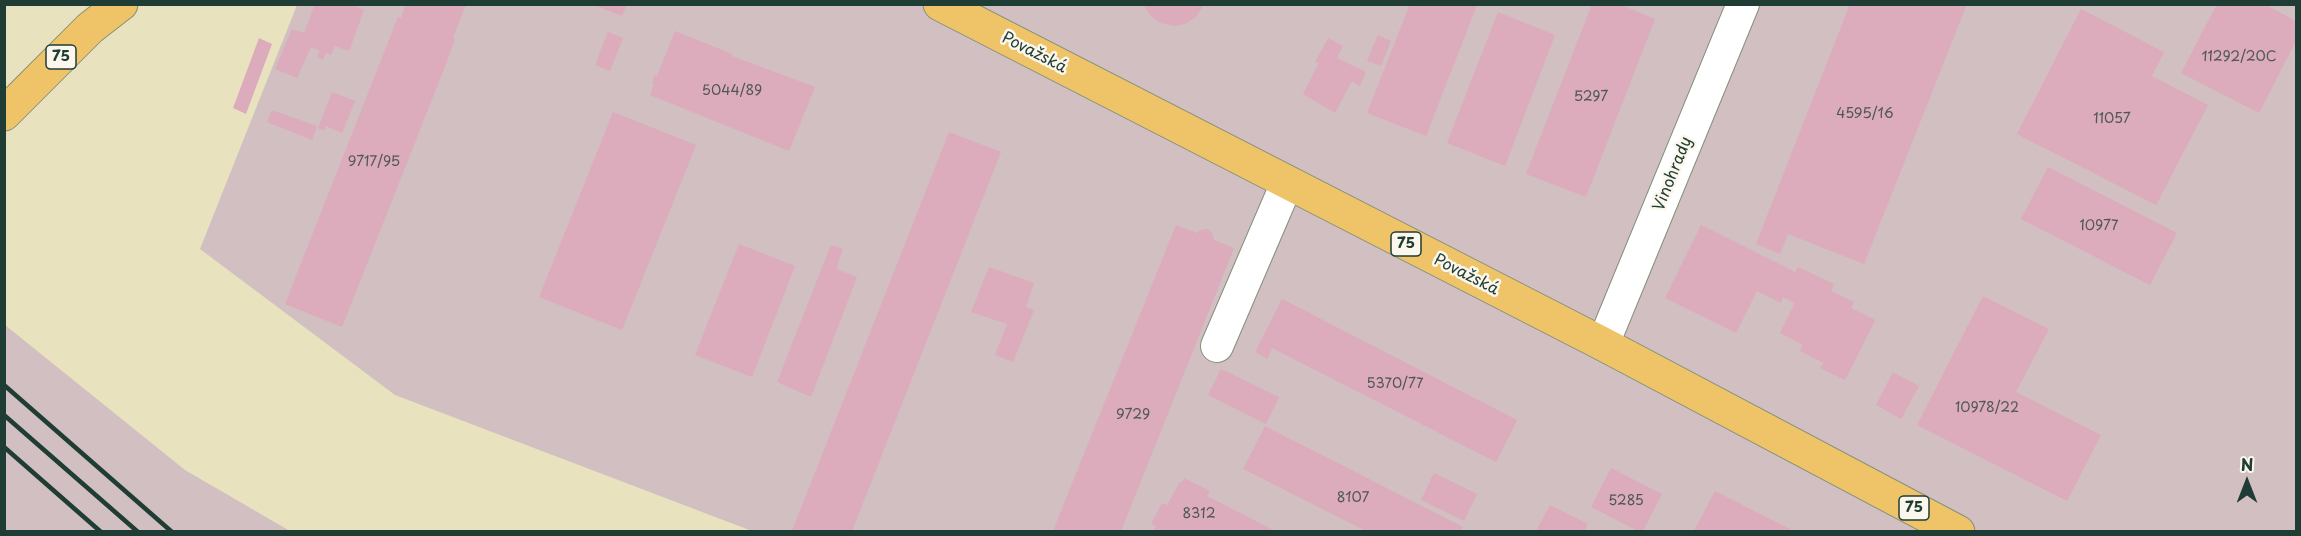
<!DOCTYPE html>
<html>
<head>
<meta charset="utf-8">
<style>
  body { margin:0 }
  #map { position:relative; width:2301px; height:536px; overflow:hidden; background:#e9e2bf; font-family:"Playpen Sans",sans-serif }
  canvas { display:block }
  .frame { position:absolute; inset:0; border:6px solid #1f3d34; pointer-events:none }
  .north { position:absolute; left:2217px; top:452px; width:60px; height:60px; -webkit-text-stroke:4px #fbf7ec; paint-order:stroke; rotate:0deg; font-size:16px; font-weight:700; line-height:24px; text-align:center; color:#1f3d34 }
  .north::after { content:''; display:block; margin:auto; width:21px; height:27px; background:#1f3d34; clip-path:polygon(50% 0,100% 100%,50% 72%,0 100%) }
</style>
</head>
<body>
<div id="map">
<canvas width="2301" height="536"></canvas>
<div class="frame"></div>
<div class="north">N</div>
</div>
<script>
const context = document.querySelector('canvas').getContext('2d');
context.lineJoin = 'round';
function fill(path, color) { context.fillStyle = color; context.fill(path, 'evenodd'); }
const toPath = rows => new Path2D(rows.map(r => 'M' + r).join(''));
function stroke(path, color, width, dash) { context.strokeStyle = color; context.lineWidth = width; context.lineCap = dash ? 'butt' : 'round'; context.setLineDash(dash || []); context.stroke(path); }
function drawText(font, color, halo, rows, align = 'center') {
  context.font = font + ' "Playpen Sans",sans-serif'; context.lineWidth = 5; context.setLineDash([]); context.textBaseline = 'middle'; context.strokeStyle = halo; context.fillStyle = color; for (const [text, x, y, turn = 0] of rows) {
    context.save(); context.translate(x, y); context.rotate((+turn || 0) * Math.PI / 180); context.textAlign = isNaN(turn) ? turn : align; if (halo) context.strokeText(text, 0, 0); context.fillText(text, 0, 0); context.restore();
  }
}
const industrial = toPath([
  [297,5,2296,5,2296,531,752,531,395,395,200,249],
  [5,325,185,470,290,531,5,531]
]);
const building = toPath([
  [315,4,351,4,364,10,349,51,335,46,331,55,326,53,323,60,317,57,320,51,311,47,297,78,275,69,292,29,304,33],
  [406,4,466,4,453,38,455,39,446,64,342,327,285,304,398,17,401,18],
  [591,4,627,4,622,16],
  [1143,4,1204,4,1196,17,1185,24,1173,26,1161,23,1151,16],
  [1410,4,1477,5,1426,136,1367,113],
  [1592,4,1619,4,1655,19,1586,197,1526,174],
  [1850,4,1967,4,1864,264,1788,234,1780,254,1756,244],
  [2217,4,2264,4,2296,21,2296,41,2259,113,2181,73],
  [2081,9,2164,52,2152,76,2208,105,2156,205,2017,134],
  [1498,12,1555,35,1505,166,1447,143],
  [675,31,732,54,732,56,815,87,789,151,650,95,654,84,652,83,655,75,657,76],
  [608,32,623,38,610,71,595,65],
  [1378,35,1391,41,1381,66,1367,61],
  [259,38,272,44,246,114,233,108],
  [1328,38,1343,46,1337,58,1366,72,1360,86,1352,81,1335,113,1303,94,1319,63,1315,62],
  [332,92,355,101,342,133,326,126,324,131,318,128],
  [272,110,317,126,312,140,267,122],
  [613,112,696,145,622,330,539,297],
  [949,132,1001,152,852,531,792,531],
  [2048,167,2177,233,2150,285,2021,219],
  [1176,225,1197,233,1201,230,1207,229,1212,233,1214,240,1234,248,1121,531,1053,531],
  [1701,225,1795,272,1798,267,1834,284,1831,291,1854,302,1851,308,1875,320,1845,380,1820,368,1824,363,1800,351,1803,345,1780,333,1795,303,1783,297,1781,303,1757,291,1736,333,1665,298],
  [739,244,795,266,752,377,695,355],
  [831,245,843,249,836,269,857,277,811,397,777,382],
  [989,267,1034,283,1026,307,1034,310,1013,362,995,355,1007,324,971,312],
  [1983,296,2049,329,2016,392,2101,435,2067,501,1917,425],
  [1282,299,1517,420,1496,462,1272,348,1267,359,1255,352],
  [1221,369,1279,397,1266,424,1208,395],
  [1893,372,1919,386,1901,419,1876,405],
  [1265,426,1463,527,1460,531,1366,531,1243,469],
  [1611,468,1662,494,1643,531,1638,531,1591,507],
  [1434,473,1477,494,1464,521,1421,500],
  [1184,478,1210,491,1207,496,1275,531,1153,531,1156,526,1151,524,1162,503,1167,505,1180,482,1182,482],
  [1715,491,1790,529,1789,531,1694,531],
  [1550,505,1588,524,1584,531,1536,531]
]);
const minor = toPath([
  [1603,344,1743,4],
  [1217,346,1287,183]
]);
const major = toPath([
  [940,4,1603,344,1958,532],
  [4,114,90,28,121,4]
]);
const rail = toPath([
  [4,385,172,532],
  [4,415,138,532],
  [4,447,101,532]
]);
const numberNames = [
  ["11292/20C",2239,57],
  ["5044/89",732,91],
  ["5297",1591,97],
  ["4595/16",1865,114],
  ["11057",2112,119],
  ["9717/95",374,162],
  ["10977",2099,226],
  ["5370/77",1395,384],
  ["10978/22",1987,408],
  ["9729",1133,415],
  ["8107",1353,498],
  ["5285",1626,501],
  ["8312",1199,514]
];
const shields = [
  [61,57,30],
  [1406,244,30],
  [1914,508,30]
];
const shieldNames = [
  ["75",61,57],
  ["75",1406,244],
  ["75",1914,508]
];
const streetNames = [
  ["Považská",1034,53,27],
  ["Vinohrady",1673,174,-68],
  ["Považská",1466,275,27]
];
fill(industrial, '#d2bfc1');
fill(building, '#dcabbc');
stroke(minor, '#84907a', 34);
stroke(major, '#84907a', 35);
stroke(minor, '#fff', 32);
stroke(major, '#efc469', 33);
stroke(rail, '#1f3d34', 4.5);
drawText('14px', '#4e5856', null, numberNames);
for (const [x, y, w] of shields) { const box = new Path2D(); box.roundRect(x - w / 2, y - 12, w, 24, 4.5); context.fillStyle = '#fbf7ec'; context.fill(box); stroke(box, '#1f3d34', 1.5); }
drawText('bold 15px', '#1f3d34', null, shieldNames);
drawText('16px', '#1f3d34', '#fbf7ec', streetNames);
</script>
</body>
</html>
